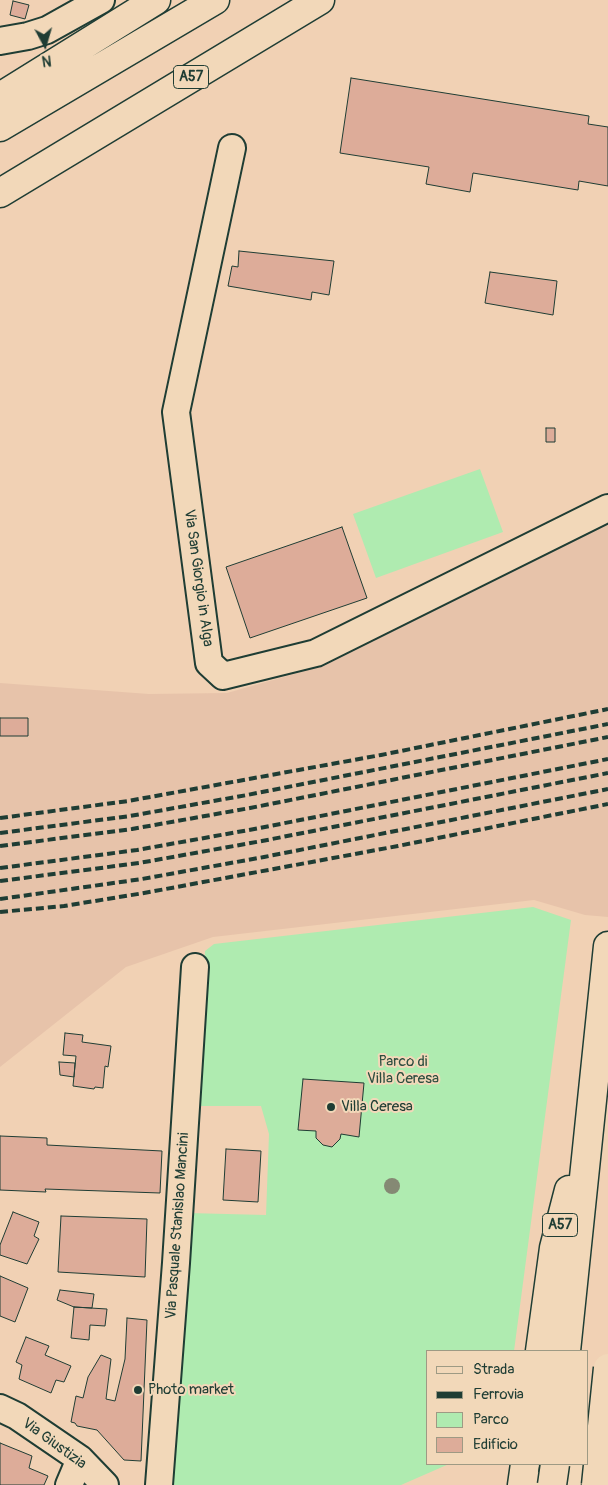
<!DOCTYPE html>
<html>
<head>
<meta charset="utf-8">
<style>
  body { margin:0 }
  #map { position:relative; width:608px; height:1485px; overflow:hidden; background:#f1d1b4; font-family:Pangolin,sans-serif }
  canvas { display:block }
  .legend { position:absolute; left:426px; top:1350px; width:162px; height:115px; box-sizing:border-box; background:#f2d8b9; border:1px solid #9e9a84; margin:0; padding:6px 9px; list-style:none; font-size:15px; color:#1f3d34 }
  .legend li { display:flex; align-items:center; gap:10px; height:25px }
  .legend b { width:25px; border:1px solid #9e9a84 }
  .north { position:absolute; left:20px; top:20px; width:50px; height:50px; -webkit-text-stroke:4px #f2d8b9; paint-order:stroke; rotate:174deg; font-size:14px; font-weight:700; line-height:20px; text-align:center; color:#1f3d34 }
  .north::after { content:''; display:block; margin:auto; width:18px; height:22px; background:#1f3d34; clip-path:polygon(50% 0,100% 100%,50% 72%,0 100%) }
</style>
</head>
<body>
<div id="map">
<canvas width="608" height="1485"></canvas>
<ul class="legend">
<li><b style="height:6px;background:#f2d8b9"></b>Strada</li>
<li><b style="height:6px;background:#1f3d34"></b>Ferrovia</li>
<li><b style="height:14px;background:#afebb0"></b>Parco</li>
<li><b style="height:14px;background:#ddac99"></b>Edificio</li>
</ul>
<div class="north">N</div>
</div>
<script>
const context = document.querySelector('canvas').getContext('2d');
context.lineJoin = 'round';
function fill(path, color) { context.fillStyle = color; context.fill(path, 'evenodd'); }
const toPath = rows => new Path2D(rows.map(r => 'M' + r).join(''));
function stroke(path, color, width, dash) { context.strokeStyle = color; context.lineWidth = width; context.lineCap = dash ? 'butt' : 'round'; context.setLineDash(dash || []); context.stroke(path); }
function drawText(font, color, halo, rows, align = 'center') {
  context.font = font + ' Pangolin,sans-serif'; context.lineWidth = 4; context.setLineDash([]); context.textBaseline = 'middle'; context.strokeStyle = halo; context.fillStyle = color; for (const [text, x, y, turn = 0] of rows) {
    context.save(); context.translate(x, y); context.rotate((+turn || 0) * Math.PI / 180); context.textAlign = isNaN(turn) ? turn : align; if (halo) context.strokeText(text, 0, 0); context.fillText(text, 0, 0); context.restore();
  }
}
const built = toPath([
  [608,516,608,917,585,915,534,900,213,937,126,967,0,1067,0,683,149,694,227,693,305,671]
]);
const green = toPath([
  [480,469,503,532,376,578,353,514],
  [533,907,571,920,514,1351,427,1351,427,1464,449,1464,401,1485,171,1485,187,1213,266,1215,269,1134,261,1106,199,1106,205,951,214,944]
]);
const building = toPath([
  [13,1,29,5,25,19,10,15,13,1],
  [351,78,589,116,588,124,608,127,608,186,579,181,578,190,473,173,470,192,426,184,429,167,340,153,351,78],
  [239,251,334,261,329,295,312,292,311,300,228,286,232,266,238,267,239,251],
  [490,272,557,281,553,315,485,303,490,272],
  [546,428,555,428,555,442,546,442,546,428],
  [342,527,367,598,250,638,226,567,342,527],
  [0,718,28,718,28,736,0,736,0,718],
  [65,1033,83,1035,82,1042,111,1046,108,1067,105,1066,103,1088,95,1087,94,1089,73,1086,76,1056,63,1055,65,1033],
  [59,1062,75,1063,74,1077,60,1075,59,1062],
  [303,1079,364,1083,359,1137,341,1134,340,1139,332,1147,323,1145,316,1138,316,1131,298,1130,303,1079],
  [0,1136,47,1138,47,1145,162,1151,160,1193,45,1189,46,1192,0,1190,0,1136],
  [226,1149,261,1151,258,1202,223,1200,226,1149],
  [13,1212,39,1222,34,1236,39,1239,27,1264,0,1255,0,1245,13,1212],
  [61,1216,147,1219,145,1277,58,1272,61,1216],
  [0,1276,28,1288,15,1322,0,1316,0,1276],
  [60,1290,94,1294,92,1308,74,1307,57,1300,60,1290],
  [74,1307,107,1309,105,1326,90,1325,89,1340,71,1338,74,1307],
  [127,1318,147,1320,141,1461,124,1460,97,1430,77,1426,75,1423,71,1422,76,1396,83,1398,88,1377,101,1355,111,1359,106,1399,115,1401,125,1359,127,1318],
  [26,1337,49,1346,45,1355,71,1366,64,1382,56,1380,51,1393,19,1379,22,1365,16,1362,26,1337],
  [0,1443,32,1456,29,1468,48,1476,44,1485,0,1485,0,1443]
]);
const street = toPath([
  [0,41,28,36,47,30,101,0],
  [232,148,176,412,209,663,223,676,316,653,608,508],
  [0,1408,17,1416,80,1459,105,1485],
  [69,1485,80,1459],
  [159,1485,176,1263,195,967]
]);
const secondary = toPath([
  [544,1485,596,1463]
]);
const highway = toPath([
  [0,97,156,0],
  [0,127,215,0],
  [0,193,320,0],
  [540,1351,554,1248,569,1190],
  [566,1351,608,946],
  [522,1485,525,1464]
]);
const rail = toPath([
  [0,818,128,801,381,755,608,709],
  [0,833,130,816,247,795,608,724],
  [0,846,132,829,250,808,608,737],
  [0,868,137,850,260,828,608,759],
  [0,881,139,863,262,841,608,773],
  [0,899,142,879,264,857,608,789],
  [0,912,64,906,144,893,398,846,608,804]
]);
const highwayBridge = toPath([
  [552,1485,555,1464],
  [596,1485,608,1368]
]);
const trees = [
  [392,1186]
];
const markers = [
  [331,1107,5,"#1f3d34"],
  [138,1390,5,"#1f3d34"]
];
const shields = [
  [191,77,35],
  [560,1225,35]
];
const shieldNames = [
  ["A57",191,77],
  ["A57",560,1225]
];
const streetNames = [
  ["Via San Giorgio in Alga",198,578,82],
  ["Via Pasquale Stanislao Mancini",178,1226,-86],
  ["Via Giustizia",54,1444,36]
];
const parkNames = [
  ["Parco di",403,1062],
  ["Villa Ceresa",403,1079]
];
const poiNames = [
  ["Villa Ceresa",341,1107],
  ["Photo market",148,1390]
];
fill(built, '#e7c3aa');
fill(green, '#afebb0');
fill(building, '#ddac99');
stroke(building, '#1f3d34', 1);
stroke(street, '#1f3d34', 30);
stroke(secondary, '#1f3d34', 31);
stroke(highway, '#1f3d34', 31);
stroke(street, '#f2d8b9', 26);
stroke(secondary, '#f2d8b9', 28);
stroke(highway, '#f2d8b9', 28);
stroke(rail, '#1f3d34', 4, [8, 4]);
stroke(highwayBridge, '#1f3d34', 31, []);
stroke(highwayBridge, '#f2d8b9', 28);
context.fillStyle = '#858974';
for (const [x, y] of trees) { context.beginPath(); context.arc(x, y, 8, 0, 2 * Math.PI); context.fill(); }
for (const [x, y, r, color] of markers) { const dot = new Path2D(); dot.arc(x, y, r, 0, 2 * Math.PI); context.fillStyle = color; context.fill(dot); stroke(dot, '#f2d8b9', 2); }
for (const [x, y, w] of shields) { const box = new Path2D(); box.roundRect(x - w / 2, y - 11.5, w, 23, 4); context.fillStyle = '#f2d8b9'; context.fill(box); stroke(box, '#1f3d34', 1); }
drawText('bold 14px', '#1f3d34', null, shieldNames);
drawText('15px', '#1f3d34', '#f2d8b9', streetNames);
drawText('15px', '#2d4e40', '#f2d8b9', parkNames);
drawText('15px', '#1f3d34', '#f2d8b9', poiNames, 'left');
</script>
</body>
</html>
